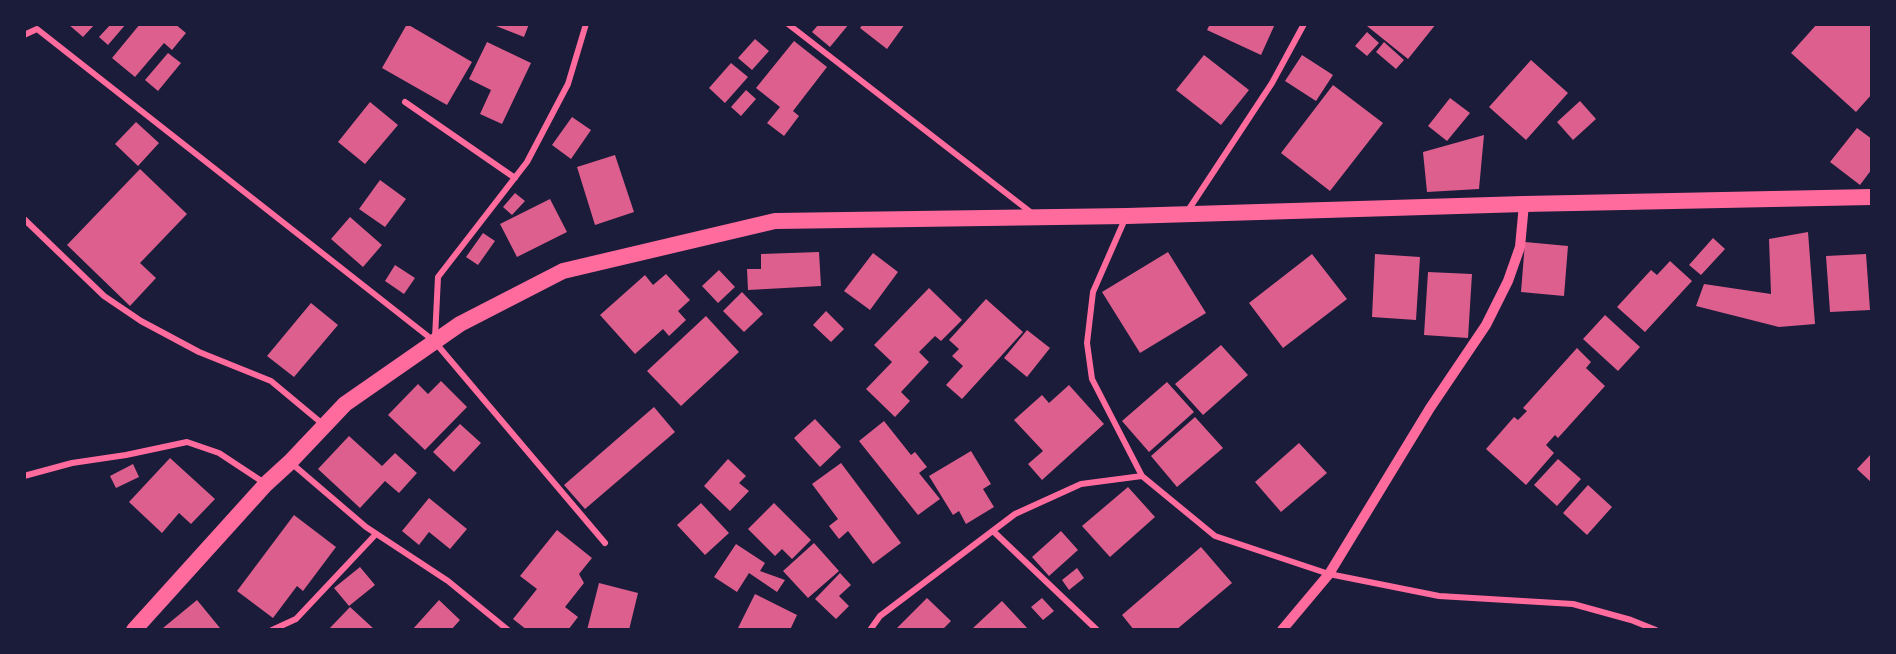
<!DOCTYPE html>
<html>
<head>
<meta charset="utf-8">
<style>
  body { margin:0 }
  #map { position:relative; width:1896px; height:654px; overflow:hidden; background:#1b1b3a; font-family:"Titillium Web",sans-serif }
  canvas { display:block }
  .frame { position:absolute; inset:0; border:26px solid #1b1b3a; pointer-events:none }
</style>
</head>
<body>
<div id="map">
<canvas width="1896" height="654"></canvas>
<div class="frame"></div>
</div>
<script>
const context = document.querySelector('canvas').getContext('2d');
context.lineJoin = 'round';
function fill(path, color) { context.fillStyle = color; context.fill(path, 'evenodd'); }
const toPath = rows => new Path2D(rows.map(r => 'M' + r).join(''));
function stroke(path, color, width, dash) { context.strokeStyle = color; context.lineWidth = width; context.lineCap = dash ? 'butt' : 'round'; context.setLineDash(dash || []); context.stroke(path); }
const building = toPath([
  [68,24,95,24,83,37],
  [111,24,126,24,108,45,99,37],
  [140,24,175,24,186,33,172,50,164,43,135,77,112,58],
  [407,24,472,62,447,105,382,68],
  [491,24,529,24,524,37],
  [819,24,849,24,830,47,812,32],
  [863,24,905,24,887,49,860,28],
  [1210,24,1275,24,1261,55,1207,30],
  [1368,24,1436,24,1408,59,1367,26],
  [1817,24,1872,24,1872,94,1856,112,1791,53],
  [1367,32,1379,43,1367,56,1355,46],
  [755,39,769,51,752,70,738,58],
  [794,41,827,67,793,111,799,116,784,136,767,123,780,107,756,88],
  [487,42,531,63,502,124,480,114,491,90,469,79],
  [1384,42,1404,60,1396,69,1376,52],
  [168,53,181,63,158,91,145,80],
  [1204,55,1249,90,1221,125,1176,90],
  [1302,55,1333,75,1316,101,1285,81],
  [1531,60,1568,93,1526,140,1489,107],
  [731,63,748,77,725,103,709,88],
  [1333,85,1383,123,1330,191,1281,153],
  [746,90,756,99,741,116,731,107],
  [1450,98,1470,113,1447,141,1428,126],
  [1580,101,1596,119,1573,140,1557,122],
  [370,102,398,125,365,164,338,142],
  [572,117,591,130,571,159,552,145],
  [136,122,159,143,138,166,115,144],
  [1857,128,1872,139,1872,169,1860,185,1830,162],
  [1484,135,1479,189,1427,192,1423,152],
  [615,155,634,212,595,225,577,167],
  [140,169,187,214,140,263,156,278,130,306,67,245],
  [380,180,406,199,385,227,359,209],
  [515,193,525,201,512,215,503,207],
  [550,199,567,232,517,257,500,224],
  [350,217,382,245,363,267,331,239],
  [1808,232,1815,324,1779,327,1696,306,1704,284,1771,294,1769,239],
  [483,233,495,241,478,265,466,257],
  [1713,238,1725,249,1701,275,1689,265],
  [1525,242,1568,246,1564,296,1521,292],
  [819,252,821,286,748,290,747,269,761,269,761,254],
  [1168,252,1206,313,1140,353,1102,292],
  [873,253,898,272,870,310,844,291],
  [1312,254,1347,299,1283,348,1249,303],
  [1375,254,1420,257,1416,320,1372,317],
  [1866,254,1870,310,1830,312,1826,256],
  [1670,261,1692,281,1645,332,1617,307,1651,270,1657,275],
  [395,265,415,278,404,294,385,281],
  [719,270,735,287,718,303,702,286],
  [1428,272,1472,274,1468,338,1424,335],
  [666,274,690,300,678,311,686,320,669,336,663,329,635,354,600,315,645,275,653,285],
  [929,288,962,320,941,341,935,336,919,352,929,362,901,392,910,401,895,417,866,389,892,362,874,345],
  [742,292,763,314,744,332,723,311],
  [986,299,1023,332,962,399,946,385,963,366,952,356,959,349,949,340],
  [311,303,338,325,294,377,267,356],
  [826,311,844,329,831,342,813,325],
  [1605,315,1640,347,1618,371,1583,339],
  [706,316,739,352,681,406,647,371],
  [1027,330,1050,348,1027,377,1004,358],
  [1221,345,1248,375,1203,415,1175,384],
  [1577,348,1591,362,1586,368,1605,386,1558,438,1555,435,1546,445,1554,453,1526,485,1486,449,1514,417,1518,420,1527,411,1523,408],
  [441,381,467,407,425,450,388,415,418,384,428,394],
  [1167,382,1194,412,1149,452,1122,421],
  [1069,385,1104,424,1042,480,1028,464,1043,451,1014,420,1042,395,1049,403],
  [654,407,675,432,585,509,564,485],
  [1195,417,1223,448,1177,487,1151,456],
  [815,419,841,447,820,467,794,438],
  [884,421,911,455,915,452,927,467,919,473,940,499,918,515,859,441],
  [460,424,481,443,454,472,433,452],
  [349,436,382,466,395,453,417,473,399,493,385,481,360,508,318,469],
  [1299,443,1327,473,1281,512,1255,482],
  [971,451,991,484,983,489,994,507,966,524,959,511,953,515,929,476],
  [1872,453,1872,483,1857,469],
  [170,458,215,499,191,524,179,513,162,533,129,502],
  [728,459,746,476,739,483,749,491,730,511,704,486],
  [1558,459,1581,479,1557,506,1534,485],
  [841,463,901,543,873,564,848,531,839,539,829,526,838,519,812,484],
  [133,464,139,477,116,488,110,476],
  [1588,485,1612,507,1587,535,1563,513],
  [1128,487,1155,517,1110,557,1082,526],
  [429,498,467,529,450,549,429,532,419,545,402,531],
  [701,503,729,533,705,555,677,525],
  [774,503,811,540,792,559,782,549,775,556,748,529],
  [294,515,336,547,303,591,297,586,273,618,237,591],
  [557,530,592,558,579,574,584,583,565,607,578,617,568,630,527,630,513,619,537,589,520,576],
  [1061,531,1078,550,1049,576,1032,557],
  [814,543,839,571,808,598,783,571],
  [736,544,765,563,760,571,785,580,777,592,749,573,737,592,714,577],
  [1201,547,1232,583,1176,630,1134,630,1122,615],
  [360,567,375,585,349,606,334,588],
  [1077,568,1084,578,1069,590,1062,580],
  [840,573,851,585,839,596,849,606,836,619,815,599],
  [599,583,638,593,629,630,587,630],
  [755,594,797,615,790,630,737,630],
  [927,598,951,621,942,630,895,630],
  [1042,598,1054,611,1043,620,1031,607],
  [197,600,220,628,218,630,165,630,163,628],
  [439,600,460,620,451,630,412,630],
  [1002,601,1029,630,975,630,973,628],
  [350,607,374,629,373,630,328,630]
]);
const minor = toPath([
  [788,24,1033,214],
  [24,35,37,29,434,341,605,543],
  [405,102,515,178],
  [1187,212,1272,83,1304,24],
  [24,219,104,296,141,321,199,352,271,381,325,426],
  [1125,219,1093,292,1087,343,1092,379,1142,476,1215,536,1329,574,1439,596,1573,604,1631,620,1656,630],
  [435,338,438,277,527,162,568,84,586,24],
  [290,462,366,527,448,581,508,630],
  [24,476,72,463,126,455,187,442,219,453,266,484],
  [993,531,1097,630],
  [272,630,296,619,376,534],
  [870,630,880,616,1015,514,1081,484,1142,476]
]);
const tertiary = toPath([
  [1282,630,1329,574,1430,408,1486,325,1508,281,1520,247,1524,204]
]);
const trunk = toPath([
  [134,630,266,484,290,462,345,404,460,324,563,271,775,221,1127,216,1524,204,1872,197]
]);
fill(building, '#dd5f8e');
stroke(minor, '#ff6b9d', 6);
stroke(tertiary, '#ff6b9d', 10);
stroke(trunk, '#ff6b9d', 16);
</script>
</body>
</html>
